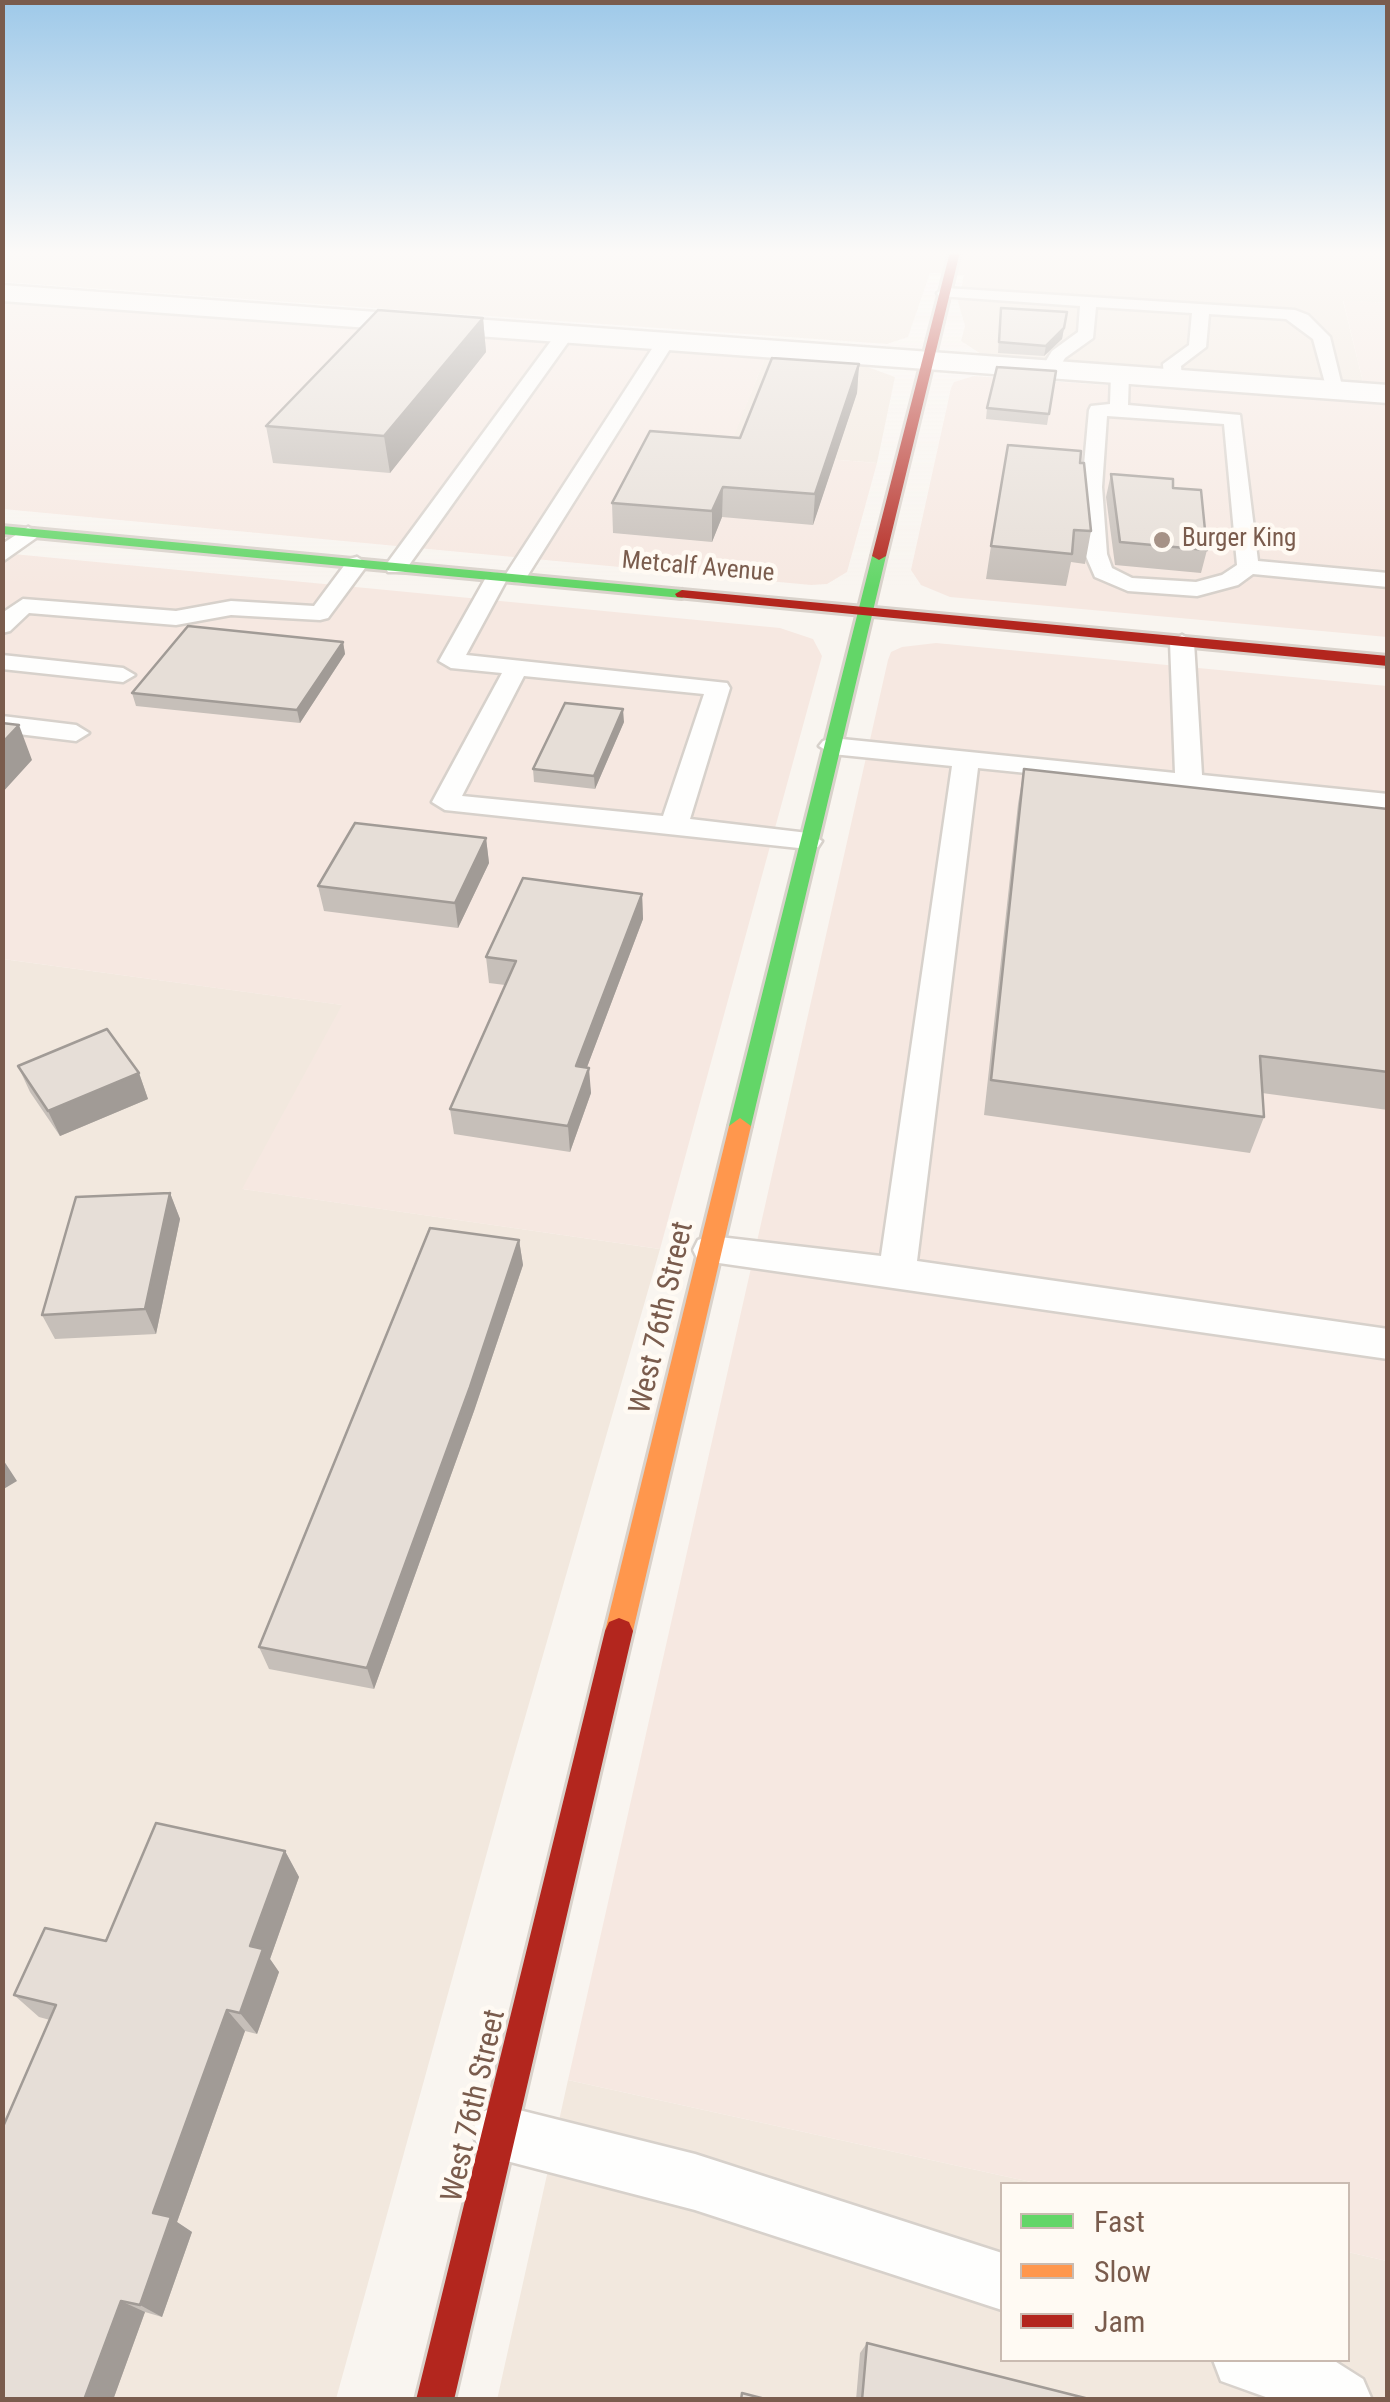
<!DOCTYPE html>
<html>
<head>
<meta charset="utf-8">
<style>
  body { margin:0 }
  #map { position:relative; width:1390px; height:2402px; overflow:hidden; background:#f9f5f0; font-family:"Roboto Condensed",sans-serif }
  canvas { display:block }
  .frame { position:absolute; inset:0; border:5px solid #7a5c4d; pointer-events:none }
  .legend { position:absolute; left:1000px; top:2182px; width:350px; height:180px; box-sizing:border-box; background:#fffaf3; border:2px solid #cabbb1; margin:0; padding:12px 18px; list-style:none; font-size:30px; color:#7a5c4d }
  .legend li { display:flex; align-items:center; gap:20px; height:50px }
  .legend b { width:50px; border:2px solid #cabbb1 }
</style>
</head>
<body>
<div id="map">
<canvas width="1390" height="2402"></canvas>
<div class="frame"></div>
<ul class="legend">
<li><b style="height:12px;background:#63d668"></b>Fast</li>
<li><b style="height:12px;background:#ff974d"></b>Slow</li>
<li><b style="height:12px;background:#b3261e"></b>Jam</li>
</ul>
</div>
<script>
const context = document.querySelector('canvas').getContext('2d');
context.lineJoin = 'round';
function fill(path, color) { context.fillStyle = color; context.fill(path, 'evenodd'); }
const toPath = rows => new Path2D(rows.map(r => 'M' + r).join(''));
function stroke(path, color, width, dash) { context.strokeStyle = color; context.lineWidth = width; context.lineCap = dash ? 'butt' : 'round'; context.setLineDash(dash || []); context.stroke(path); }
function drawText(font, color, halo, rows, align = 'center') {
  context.font = font + ' "Roboto Condensed",sans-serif'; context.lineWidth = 9; context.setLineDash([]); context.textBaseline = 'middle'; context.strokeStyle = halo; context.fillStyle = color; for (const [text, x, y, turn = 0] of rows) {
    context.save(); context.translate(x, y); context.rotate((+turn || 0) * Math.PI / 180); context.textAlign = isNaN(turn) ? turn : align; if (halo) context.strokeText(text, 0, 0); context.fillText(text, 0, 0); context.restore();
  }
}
const residential = toPath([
  [2,252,1387,252,1388,303,1343,301,1363,382,981,354,961,341,965,326,958,302,964,275,930,273,908,337,887,344,3,282],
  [765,358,862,365,895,377,877,463,727,451],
  [3,959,343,1005,243,1189,660,1249,507,1780,336,2399,3,2400],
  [568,2080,1040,2184,1002,2184,1002,2360,1348,2360,1348,2252,1387,2261,1387,2399,497,2400]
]);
const commercial = toPath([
  [1343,300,1387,303,1387,383,1363,382],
  [2,302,765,358,728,451,877,463,847,572,827,584,811,585,3,509],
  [974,376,1387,404,1387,637,950,597,921,585,911,570,951,388,954,382],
  [3,553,780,628,813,639,822,656,660,1249,242,1189,342,1005,3,959],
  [936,643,1387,686,1387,2261,1348,2252,1348,2184,1040,2184,568,2080,888,660,891,652,902,647]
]);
const lane = toPath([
  [945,288,1295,310,1308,315,1330,337,1343,390,1334,396,1328,394,1313,339,1286,319,1209,314,1206,347,1181,366,1182,378,1173,383,1164,378,1163,364,1189,345,1192,313,1096,307,1093,338,1065,358,1056,373,1044,373,1041,369,1052,351,1078,332,1080,306,939,296,937,293,945,288],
  [565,329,574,334,404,572,388,572,385,567,388,562,559,330,565,329],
  [666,336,675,341,523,583,506,581,466,655,727,683,730,688,690,819,808,833,822,841,818,847,808,849,445,810,432,802,502,673,451,668,439,661,489,572,506,574,657,341,666,336],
  [524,676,704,694,663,816,462,796,524,676],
  [1120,369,1129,374,1128,405,1240,415,1258,561,1388,573,1388,587,1253,574,1238,585,1197,596,1128,591,1095,577,1085,554,1082,487,1089,410,1091,406,1110,404,1111,374,1120,369],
  [1107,416,1224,424,1237,565,1222,575,1196,582,1132,578,1112,568,1107,554,1102,487,1107,416],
  [28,527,39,533,36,538,2,562,2,544,28,527],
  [357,557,368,564,328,618,320,620,231,615,176,625,29,613,10,631,2,633,2,613,23,599,176,611,231,601,314,606,349,559,357,557],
  [1182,635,1194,642,1202,775,1388,794,1388,810,978,768,917,1261,1388,1329,1388,1359,698,1260,693,1250,698,1240,711,1236,881,1256,952,766,832,754,819,746,823,741,832,738,1175,773,1170,642,1182,635],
  [2,655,123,668,135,675,123,682,2,669,2,655],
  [2,716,76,725,89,733,76,741,2,732,2,716],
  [499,2105,695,2154,1002,2253,1002,2310,695,2210,499,2159,480,2151,472,2132,480,2113,499,2105],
  [1213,2360,1333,2360,1363,2379,1372,2400,1274,2400,1221,2381,1213,2360]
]);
const street = toPath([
  [2,285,1388,385,1388,403,2,301,2,285]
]);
const fast = toPath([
  [2,526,682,590,689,594,682,598,2,534,2,526],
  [879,552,886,556,751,1126,740,1134,729,1126,872,556,879,552]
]);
const slow = toPath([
  [740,1118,751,1126,633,1631,629,1640,619,1644,609,1640,605,1631,729,1126,740,1118]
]);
const jam = toPath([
  [950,252,960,252,886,556,879,560,872,556,950,252],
  [682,590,1388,656,1388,666,677,597,675,594,682,590],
  [619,1618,629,1622,633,1631,454,2400,416,2400,605,1631,609,1622,619,1618]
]);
const wall = toPath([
  [1067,312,1062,339,1044,356,998,353,1000,319],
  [483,318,486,352,390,473,273,463,266,426],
  [859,364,857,393,813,525,722,517,712,542,613,533,612,503,740,438],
  [1056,371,1047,425,986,419,987,408],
  [1080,463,1091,531,1085,564,1071,562,1066,586,986,579,991,546],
  [1111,474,1173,488,1207,550,1201,573,1115,565,1106,497],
  [343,642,345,654,300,723,136,706,132,693],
  [624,722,595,789,534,782,533,769],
  [1024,769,1388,809,1388,1110,1262,1093,1264,1117,1250,1153,984,1115,1018,804],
  [486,838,489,863,458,928,324,911,318,886],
  [642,894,643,919,587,1067,591,1093,570,1152,454,1134,450,1109,505,985,489,983,486,957],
  [18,1066,139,1073,148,1099,60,1136,30,1092],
  [170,1193,180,1219,156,1334,55,1339,42,1315],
  [519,1240,523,1265,474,1411,374,1689,269,1669,259,1647],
  [285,1851,299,1877,270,1959,279,1972,257,2034,245,2031,177,2222,192,2232,162,2317,145,2312,113,2400,50,2020,39,2017,14,1995,106,1941],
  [867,2343,1093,2400,856,2400,860,2353]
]);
const shadedWall = toPath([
  [483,318,486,352,390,473,384,436],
  [1064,328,1062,339,1044,356,1046,346],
  [859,364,857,393,813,525,815,494],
  [723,487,722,517,712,542,712,511],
  [343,642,345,654,300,723,297,710],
  [623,709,624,722,595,789,594,776],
  [19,725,32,760,2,793,2,743],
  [486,838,489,863,458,928,455,903],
  [642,894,643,919,578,1091,576,1066],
  [589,1068,591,1093,570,1152,568,1126],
  [139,1073,148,1099,60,1136,48,1111],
  [170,1193,180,1219,156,1334,145,1309],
  [519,1240,523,1265,474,1411,374,1689,367,1668],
  [2,1458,17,1481,2,1490],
  [285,1851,299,1877,270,1959,279,1972,257,2034,240,2013,250,1946],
  [227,2010,245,2031,177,2222,192,2232,162,2317,140,2305,153,2213],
  [121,2301,145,2312,113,2400,84,2400]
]);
const building = toPath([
  [1001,308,1067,312,1064,328,1046,346,999,342,1001,308],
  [378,310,483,318,384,436,266,426,378,310],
  [772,358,859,364,815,494,723,487,712,511,612,503,650,431,740,438,772,358],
  [997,367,1056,371,1049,414,987,408,997,367],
  [1008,445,1081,451,1080,463,1084,463,1091,531,1074,530,1072,554,991,546,1008,445],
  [1111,474,1173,479,1173,488,1201,490,1207,550,1120,542,1111,474],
  [188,626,343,642,297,710,132,693,188,626],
  [565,703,623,709,594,776,533,769,565,703],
  [2,723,19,725,2,743,2,723],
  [1024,769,1388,809,1388,1072,1260,1056,1264,1117,991,1080,1024,769],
  [355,823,486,838,455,903,318,886,355,823],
  [523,878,642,894,576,1066,589,1068,568,1126,450,1109,516,961,486,957,523,878],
  [107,1029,139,1073,48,1111,18,1066,107,1029],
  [170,1193,145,1309,42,1315,76,1197,170,1193],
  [430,1228,519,1240,470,1387,367,1668,259,1647,430,1228],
  [156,1823,285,1851,250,1946,263,1949,240,2013,227,2010,153,2213,171,2217,140,2305,121,2301,84,2400,2,2400,2,2129,56,2005,14,1995,45,1928,106,1941,156,1823],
  [867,2343,1093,2400,862,2400,867,2343],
  [742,2393,769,2400,741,2400,742,2393]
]);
const markers = [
  [1162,540,10,"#a69286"]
];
const farPoinames = [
  ["Burger King",1182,540]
];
const farStreetnames = [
  ["Metcalf Avenue",698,568,5]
];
const streetNames = [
  ["West 76th Street",663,1318,-77],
  ["West 76th Street",475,2106,-77]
];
fill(residential, '#f2e8de');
fill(commercial, '#f6e8e1');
stroke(lane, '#d7d1cb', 5);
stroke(street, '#d7d1cb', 5);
stroke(fast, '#d9d2cb', 6);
stroke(slow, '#d9d2cb', 6);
stroke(jam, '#d9d2cb', 6);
fill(lane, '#fefefd');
fill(street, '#fefefd');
fill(fast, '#63d668');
fill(slow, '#ff974d');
fill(jam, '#b3261e');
fill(wall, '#c6bfb9');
fill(shadedWall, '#a19b96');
fill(building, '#e6ded7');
stroke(building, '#a19b96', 2.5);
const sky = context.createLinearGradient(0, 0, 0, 588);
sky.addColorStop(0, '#9ec9e9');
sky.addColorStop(0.43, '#fcfaf8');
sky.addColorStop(1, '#fcfaf800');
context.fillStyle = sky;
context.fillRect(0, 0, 1390, 588);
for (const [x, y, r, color] of markers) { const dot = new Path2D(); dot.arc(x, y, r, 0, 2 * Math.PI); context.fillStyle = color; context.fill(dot); stroke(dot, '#fffaf3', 4); }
drawText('25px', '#7a5c4d', '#fffaf3', farPoinames, 'left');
drawText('25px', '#7a5c4d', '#fffaf3', farStreetnames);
drawText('30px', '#7a5c4d', '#fffaf3', streetNames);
</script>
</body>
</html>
